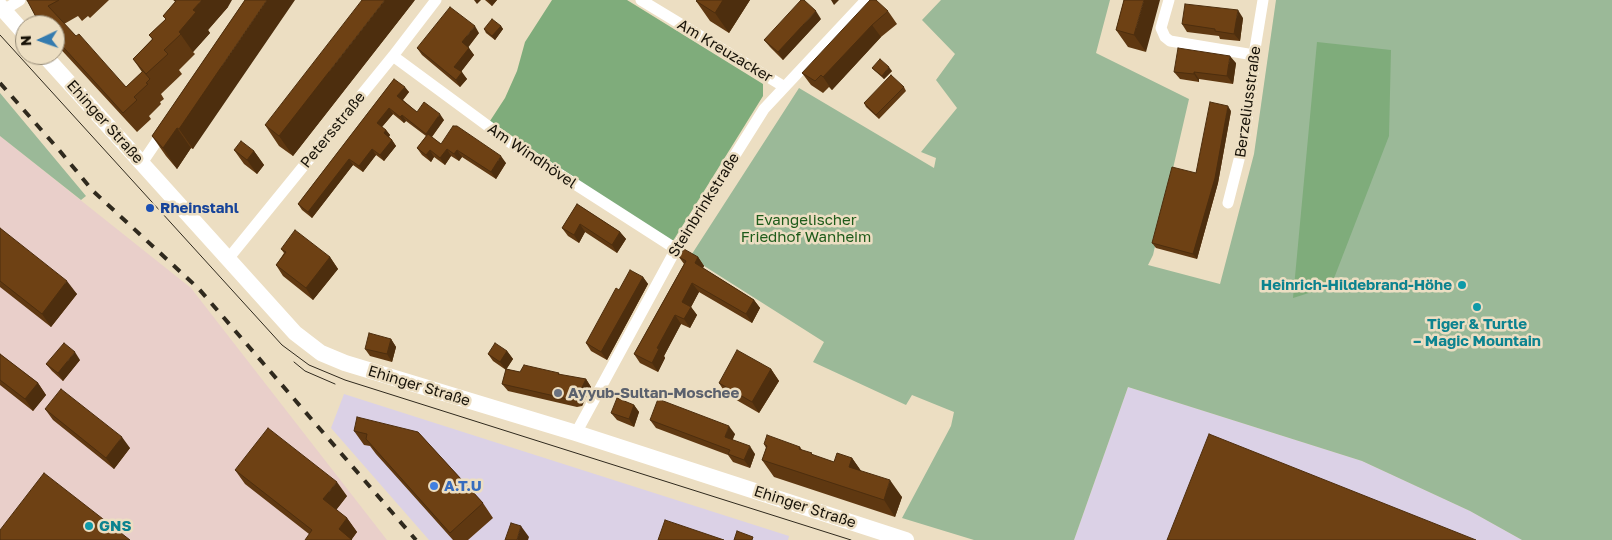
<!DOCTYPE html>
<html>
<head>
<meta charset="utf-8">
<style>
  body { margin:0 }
  #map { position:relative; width:1612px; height:540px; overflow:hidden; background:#ecdec2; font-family:"Golos Text",sans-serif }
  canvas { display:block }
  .north { position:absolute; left:15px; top:15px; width:50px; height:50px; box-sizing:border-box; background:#ecdec2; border:1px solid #978c78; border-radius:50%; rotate:267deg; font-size:14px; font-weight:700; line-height:20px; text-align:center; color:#171208 }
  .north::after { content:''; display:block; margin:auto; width:18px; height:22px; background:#347baf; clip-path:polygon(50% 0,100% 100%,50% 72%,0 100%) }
</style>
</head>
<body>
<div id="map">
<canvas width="1612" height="540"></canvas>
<div class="north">N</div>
</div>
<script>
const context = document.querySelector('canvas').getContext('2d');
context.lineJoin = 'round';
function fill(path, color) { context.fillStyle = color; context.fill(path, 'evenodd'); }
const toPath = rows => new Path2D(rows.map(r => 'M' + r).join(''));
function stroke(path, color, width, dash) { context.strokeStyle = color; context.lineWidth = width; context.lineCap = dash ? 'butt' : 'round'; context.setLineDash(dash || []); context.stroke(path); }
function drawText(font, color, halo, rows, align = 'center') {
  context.font = font + ' "Golos Text",sans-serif'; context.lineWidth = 5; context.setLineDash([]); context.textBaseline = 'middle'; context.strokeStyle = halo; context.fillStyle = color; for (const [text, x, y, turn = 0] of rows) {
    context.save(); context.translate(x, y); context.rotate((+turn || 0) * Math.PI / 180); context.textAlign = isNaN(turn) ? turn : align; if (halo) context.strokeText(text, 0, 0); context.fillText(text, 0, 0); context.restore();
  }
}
const commercial = toPath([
  [1128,387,1362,461,1470,511,1522,540,1074,540],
  [344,394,789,536,788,540,429,540,331,428]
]);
const industrial = toPath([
  [0,136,191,288,387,540,0,540]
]);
const green = toPath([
  [941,0,1110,0,1096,53,1189,99,1153,255,1148,265,1220,284,1254,154,1276,0,1612,0,1612,540,1522,540,1470,511,1362,461,1128,387,1074,540,974,540,902,518,951,426,954,412,912,395,906,405,813,362,824,342,690,257,799,88,934,168,936,158,921,152,957,108,936,80,955,54,922,20],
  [0,93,86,196,81,200,0,136]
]);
const forest = toPath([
  [552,0,627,0,763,84,763,96,673,241,605,199,490,121,505,98,517,71,525,42],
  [1317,42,1391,50,1389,136,1331,286,1293,298]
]);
const street = toPath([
  [641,0,783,86],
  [1169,0,1161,28,1165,37,1170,41,1254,55],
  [4,10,20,0],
  [393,56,511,143,676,249],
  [142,163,165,129],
  [1228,203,1244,140,1253,75,1254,55,1263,0],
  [228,259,393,56,436,0],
  [576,433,676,249,764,109,866,0]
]);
const secondary = toPath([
  [0,6,25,34],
  [44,55,295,333,321,353,345,363,576,433,906,540]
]);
const tram = toPath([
  [0,35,282,345,309,365,345,380,851,540],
  [294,362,305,371,335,384]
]);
const rail = toPath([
  [0,83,59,150,93,191,199,289,416,540]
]);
const wall = toPath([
  [27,0,109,0,90,18,88,16,82,21,78,16,64,24,126,87,142,72,133,59,152,39,149,35,166,19,163,16,175,2,174,0,228,7,208,30,210,33,193,52,195,54,179,70,182,74,161,94,164,99,160,102,161,104,149,116,151,119,137,132,55,43,55,25,41,25,36,17],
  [245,0,193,149,191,148,177,169,166,156,152,136],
  [415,0,293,156,279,146,265,125],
  [485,0,497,0,492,6],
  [697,0,750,0,729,33,710,21,696,1],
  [1124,0,1146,52,1128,47,1116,30],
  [888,11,897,24,881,37,832,90,829,87,823,93,811,85,802,73],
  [1243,18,1240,41,1220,39,1219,36,1187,32,1182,24],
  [821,19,783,60,770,47,764,40],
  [501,26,503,29,495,40,486,33,484,29],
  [479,33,468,47,474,55,461,72,467,79,460,87,422,55,417,48],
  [1236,63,1233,84,1199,79,1199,82,1180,79,1174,72],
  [872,68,892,71,884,79,875,71],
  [394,79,409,92,403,100,417,112,444,120,432,137,441,144,506,163,496,179,462,157,459,161,451,156,445,165,434,157,431,162,422,155,417,148,426,136,406,121,404,123,393,114,382,127,386,130,390,135,389,137,392,140,396,146,384,161,376,155,363,172,353,165,312,218,302,210,298,204],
  [904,87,906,91,879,119,866,107,864,103],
  [1231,111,1218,183,1197,259,1156,248,1152,243,1196,173],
  [234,150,254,151,264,165,257,174,244,164],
  [577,204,620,232,626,239,617,253,585,232,579,243,568,236,562,228],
  [0,228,77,294,51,327,0,287],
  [281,249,330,257,338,269,313,300,283,276,276,265,284,253],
  [679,257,698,257,704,266,703,268,754,300,760,308,752,323,699,292,691,307,697,315,690,328,681,324,664,356,665,358,658,372,640,363,634,354,684,264],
  [643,277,648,284,607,360,591,351,586,343,619,290],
  [391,339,396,347,392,362,370,356,365,349],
  [507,351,513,359,506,369,520,372,559,373,560,375,586,379,591,387,582,406,577,407,508,391,502,384,506,370,493,361,488,354],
  [0,354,38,383,46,395,33,411,0,385],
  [80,360,63,381,52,371,46,364],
  [771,369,779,381,759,413,726,394,719,383],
  [634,405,639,412,634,427,617,420,611,413],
  [45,409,130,448,114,469,53,420],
  [650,420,735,434,732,440,755,454,750,468,733,462,728,455,656,428],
  [354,431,418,432,483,503,493,518,468,540,453,540,376,454,370,446,364,445],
  [764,444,800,447,802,450,813,455,834,462,852,458,861,471,902,497,895,517,774,477,762,460,766,448],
  [235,470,347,496,336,510,347,518,357,532,352,539,309,534,245,484]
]);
const shadedWall = toPath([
  [202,0,232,0,228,7,208,30,210,33,193,52,179,32,193,10],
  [267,0,295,0,193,149,179,129],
  [385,0,415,0,293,156,279,136],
  [474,0,481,0,477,4],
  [488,0,497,0,492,6],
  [723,0,750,0,729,33,715,13],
  [831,0,839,0,834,5],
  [1144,0,1160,0,1146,52,1134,35],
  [1238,10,1243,18,1240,41,1234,34],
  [816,11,821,19,783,60,778,52],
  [872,25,881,37,832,90,823,77],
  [475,26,479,33,467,49,462,42],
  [501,26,503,29,495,40,492,36],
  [469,48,474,55,459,74,454,67],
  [1230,56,1236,63,1233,84,1227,76],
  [889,67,892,71,884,79,882,76],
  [462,72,467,79,460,87,456,80],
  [1194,72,1199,79,1199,82,1194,74],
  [405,87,409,92,401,102,397,96],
  [1228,106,1231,111,1218,183,1197,259,1193,254],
  [389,108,393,114,381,128,377,123],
  [440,114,444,120,430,139,426,134],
  [402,115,406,121,404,123,400,117],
  [177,128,191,148,177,169,163,148],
  [386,130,390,135,388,138,384,133],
  [392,140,396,146,384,161,380,155],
  [372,149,376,155,363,172,359,166],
  [447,149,451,156,445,165,440,158],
  [430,150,434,157,431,162,426,155],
  [457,150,462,157,459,161,454,154],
  [254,151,264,165,257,174,247,160],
  [501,156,506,163,496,179,491,172],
  [349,159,353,165,312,218,308,212],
  [580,224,585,232,579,243,574,235],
  [620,232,626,239,617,253,612,245],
  [330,257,338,269,313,300,306,288],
  [698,257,704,266,701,271,695,263],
  [643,277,648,284,607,360,601,352],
  [67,281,77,294,51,327,42,314],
  [692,283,699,292,691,307,697,315,690,328,684,319,682,302],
  [754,300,760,308,752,323,746,314],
  [675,315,681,324,664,356,665,358,658,372,652,363,657,348],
  [391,339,396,347,392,362,387,354],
  [507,351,513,359,506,370,500,362],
  [75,352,80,360,63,381,58,373],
  [771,369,779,381,759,413,752,402],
  [586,379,591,387,582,406,577,398],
  [38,383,46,395,33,411,25,399],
  [634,405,639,412,634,427,629,419],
  [729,426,735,434,731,444,725,437],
  [122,437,130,448,114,469,106,458],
  [750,446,755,454,750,468,744,460],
  [852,458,864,475,849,467],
  [890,480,902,497,895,517,884,500],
  [337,482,347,496,333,514,323,499],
  [347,518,357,532,351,540,339,529],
  [521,526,529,537,528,540,517,540]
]);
const building = toPath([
  [27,0,59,0,48,6,76,36,79,34,126,87,143,71,150,79,146,83,148,84,134,97,137,100,123,113,55,38,55,25,43,25,36,17,27,0],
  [174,0,202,0,193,10,196,12,179,32,181,34,164,50,168,54,146,74,133,59,153,39,149,35,166,19,163,16,176,1,174,0],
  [245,0,267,0,179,129,177,128,163,148,152,136,245,0],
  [362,0,385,0,279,136,265,125,362,0],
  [697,0,723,0,715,13,696,1,697,0],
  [801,0,804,0,816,11,778,52,764,40,801,0],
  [870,0,876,0,888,11,872,25,823,77,821,75,815,81,802,73,870,0],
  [1124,0,1144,0,1134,35,1116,30,1124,0],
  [1185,4,1238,10,1234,34,1215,31,1215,29,1182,24,1185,4],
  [450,7,475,26,462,42,469,48,454,67,462,72,456,80,417,48,450,7],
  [492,19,501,26,492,36,484,29,492,19],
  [1178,48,1230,56,1227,76,1194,72,1194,74,1174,72,1178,48],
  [880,59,889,67,882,76,872,68,880,59],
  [891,75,904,87,876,115,864,103,891,75],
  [394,79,405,87,397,96,417,112,424,102,440,114,426,134,402,115,400,117,389,108,377,123,386,130,384,133,392,140,380,155,372,149,359,166,349,159,308,212,298,204,394,79],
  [1210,102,1228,106,1215,178,1193,254,1152,243,1172,167,1196,173,1210,102],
  [453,126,457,126,501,156,491,172,457,150,454,154,447,149,440,158,430,150,426,155,417,148,428,134,441,144,453,126],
  [241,141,254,151,247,160,234,150,241,141],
  [577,204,620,232,612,245,580,224,574,235,562,228,577,204],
  [0,228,67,281,42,314,0,281,0,228],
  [295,230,330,257,306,288,276,265,286,252,281,249,295,230],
  [684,249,698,257,695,263,754,300,746,314,692,283,682,302,691,307,684,319,675,315,657,348,659,349,652,363,634,354,686,261,679,257,684,249],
  [630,270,643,277,601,352,586,343,616,288,619,290,630,270],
  [369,333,391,339,387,354,365,349,369,333],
  [64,343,75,352,58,373,46,364,64,343],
  [495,343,507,351,500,362,488,354,495,343],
  [737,350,771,369,752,402,719,383,737,350],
  [0,354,38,383,25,399,0,380,0,354],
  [524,365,559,373,558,374,586,379,577,398,572,400,502,384,506,369,520,372,524,365],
  [61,389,122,437,106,458,45,409,61,389],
  [617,398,634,405,629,419,611,413,617,398],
  [658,399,729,426,725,437,750,446,744,460,728,454,730,450,650,420,658,399],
  [357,417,418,432,483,503,450,533,366,439,367,434,354,431,357,417],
  [268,428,337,482,323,499,347,518,339,529,352,540,305,540,312,530,235,470,268,428],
  [1209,434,1476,540,1167,540,1209,434],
  [767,435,800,447,799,449,812,453,811,454,834,462,837,453,852,458,849,467,890,480,884,500,762,460,767,446,764,444,767,435],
  [44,473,130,540,0,540,0,530,44,473],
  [665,520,724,540,658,540,665,520],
  [511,523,521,526,517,540,505,540,511,523],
  [737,531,753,537,752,540,734,540,737,531]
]);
const markers = [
  [150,208,5,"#1a4fb4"],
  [1462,285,5,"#0f9aa8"],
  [1477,307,5,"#0f9aa8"],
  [558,393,5,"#6b7280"],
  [434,486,5,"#3f7fe0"],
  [89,526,5,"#0f9aa8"]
];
const streetNames = [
  ["Am Kreuzacker",725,51,31],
  ["Berzeliusstraße",1248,102,-82],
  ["Ehinger Straße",105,122,48],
  ["Petersstraße",333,130,-51],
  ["Am Windhövel",532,156,34],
  ["Steinbrinkstraße",704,205,-58],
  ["Ehinger Straße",419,386,17],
  ["Ehinger Straße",805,507,18]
];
const transitNames = [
  ["Rheinstahl",160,208]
];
const parkNames = [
  ["Evangelischer",806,220],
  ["Friedhof Wanheim",806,237]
];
const cultureNames = [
  ["Heinrich-Hildebrand-Höhe",1452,285],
  ["Tiger & Turtle",1477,324,"center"],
  ["– Magic Mountain",1477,341,"center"],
  ["GNS",99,526,"left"]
];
const worshipNames = [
  ["Ayyub-Sultan-Moschee",568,393]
];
const shopNames = [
  ["A.T.U",444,486]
];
fill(commercial, '#dbd1e6');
fill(industrial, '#e9cfca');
fill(green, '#9bb998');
fill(forest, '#7fac7b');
stroke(street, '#fff', 11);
stroke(secondary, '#fff', 16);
stroke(tram, '#2f291d', 1);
stroke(rail, '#2f291d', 4, [9, 9]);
fill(wall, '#5f3811');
fill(shadedWall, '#4d2e0e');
fill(building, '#6e4114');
stroke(building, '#4d2e0e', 1);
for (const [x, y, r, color] of markers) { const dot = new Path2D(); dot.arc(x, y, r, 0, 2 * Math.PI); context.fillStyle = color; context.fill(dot); stroke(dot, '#ecdec2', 2); }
drawText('15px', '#171208', '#ecdec2', streetNames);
drawText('bold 15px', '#164399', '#ecdec2', transitNames, 'left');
drawText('15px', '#1e5b1a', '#ecdec2', parkNames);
drawText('bold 15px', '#0d838f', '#ecdec2', cultureNames, 'right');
drawText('bold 15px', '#5b616d', '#ecdec2', worshipNames, 'left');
drawText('bold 15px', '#366cbe', '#ecdec2', shopNames, 'left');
</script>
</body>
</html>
